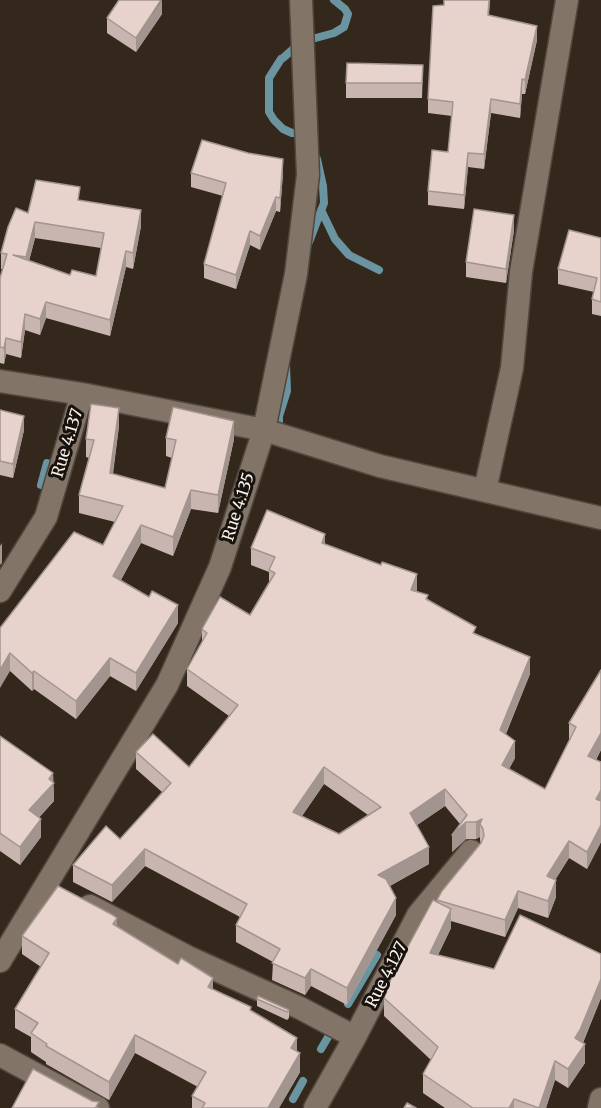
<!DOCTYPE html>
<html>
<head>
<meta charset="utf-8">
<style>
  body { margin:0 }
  canvas { display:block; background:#34281d }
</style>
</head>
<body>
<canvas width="601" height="1108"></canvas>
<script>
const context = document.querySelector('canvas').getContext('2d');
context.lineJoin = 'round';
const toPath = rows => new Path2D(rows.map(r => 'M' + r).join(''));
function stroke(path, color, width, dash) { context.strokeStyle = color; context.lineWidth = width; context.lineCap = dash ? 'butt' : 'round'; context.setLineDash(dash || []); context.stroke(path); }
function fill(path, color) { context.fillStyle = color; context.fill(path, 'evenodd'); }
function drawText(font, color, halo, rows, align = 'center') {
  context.font = font + ' Merriweather,serif'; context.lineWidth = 6; context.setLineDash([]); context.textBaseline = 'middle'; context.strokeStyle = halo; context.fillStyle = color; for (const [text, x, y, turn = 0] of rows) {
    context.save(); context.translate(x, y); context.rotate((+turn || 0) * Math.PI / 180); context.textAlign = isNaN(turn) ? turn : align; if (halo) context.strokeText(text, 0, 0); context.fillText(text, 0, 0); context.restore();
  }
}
const stream = toPath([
  [283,58,301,42,334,33,344,27,348,14,345,9,334,0],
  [281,59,269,78,269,112,274,120,283,129,292,133,303,133],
  [322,212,335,239,349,255,379,270],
  [309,242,324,203,323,186,317,159],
  [279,425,279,416,287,391,286,365],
  [41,485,47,463],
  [348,1004,377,955],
  [321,1049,334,1027],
  [293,1099,303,1081]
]);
const street = toPath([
  [0,381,82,394],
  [485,490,512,368,521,272,567,0],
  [0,591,46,517,82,394,264,430,380,466,601,518],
  [90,906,190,958,300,1008,355,1037],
  [0,961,167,685,220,567,264,430,296,274,308,175,301,0],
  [0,1055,98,1108],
  [315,1108,355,1037,418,915,471,851],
  [599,1108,601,1099]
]);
const wall = toPath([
  [490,0,489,15,537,40,525,94,522,94,520,118,491,113,484,169,468,167,464,209,428,205,428,191,448,152,452,116,428,113,428,99,444,5],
  [162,14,136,52,107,33,107,18],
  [423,65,422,98,346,98,346,83],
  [191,173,283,173,280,212,276,211,260,250,250,245,236,289,204,278,204,264,223,196,191,187],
  [80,200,141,226,133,269,126,267,110,336,46,318,40,335,25,330,21,358,6,354,4,364,0,363,0,278,3,269,1,269,1,253,28,213],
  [35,238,101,248,96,276,70,275,29,261],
  [514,230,506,283,466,277,466,262],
  [601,238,601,316,592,314,592,299,594,292,558,284,558,269],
  [0,410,24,430,13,478,0,475],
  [119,426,113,474,165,488,172,458,166,456,166,438,234,439,218,513,191,509,173,556,141,543,121,580,178,623,136,691,110,676,76,719,34,689,32,691,10,671,0,628,103,545,115,522,79,513,79,495,89,458,86,457,86,439],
  [325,545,417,591,476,634,530,674,506,734,515,758,509,769,545,789,569,740,569,723,601,670,601,750,596,760,601,762,601,842,587,869,569,858,555,880,556,897,548,918,518,908,505,937,451,921,451,928,438,955,494,969,601,954,601,998,583,1043,585,1063,568,1088,555,1080,546,1108,445,1108,423,1093,423,1074,431,1060,384,1016,384,998,437,902,437,900,481,843,480,841,480,837,476,839,466,839,452,852,460,824,445,806,417,825,429,864,390,886,396,915,347,1005,311,986,305,995,272,980,273,962,236,942,236,925,240,917,145,866,112,902,73,882,73,865,120,839,162,792,136,769,136,752,189,767,229,716,187,686,187,669,202,641,202,629,250,615,269,584,269,572,251,565,251,548],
  [324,784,368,815,339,834,302,816],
  [0,736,53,773,54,801,39,817,41,837,20,865,0,851],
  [117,926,213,989,251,1011,297,1051,300,1072,279,1108,192,1108,192,1096,198,1087,135,1053,109,1100,46,1064,46,1062,31,1052,31,1037,15,1028,15,1009,41,967,22,954,22,936],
  [257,999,289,1010,289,1018,287,1020,257,1006]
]);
const shadedWall = toPath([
  [162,0,162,14,136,52,136,38],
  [537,26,537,40,525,94,525,80],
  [522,79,522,94,520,118,520,104],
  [491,99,491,113,484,169,484,154],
  [468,153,468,167,464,209,464,195],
  [283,159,283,173,280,212,280,198],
  [276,197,276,211,260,250,260,236],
  [141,210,141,226,133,269,133,253],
  [514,215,514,230,506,283,506,269],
  [35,222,35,238,26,273,26,257],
  [250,231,250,245,236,289,236,275],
  [126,251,126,267,110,336,110,320],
  [46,302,46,318,40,335,40,319],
  [25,314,25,330,21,358,21,342],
  [6,338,6,354,4,364,4,348],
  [119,408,119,426,110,492,110,473],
  [24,416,24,430,13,478,13,464],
  [234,421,234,439,218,513,218,495],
  [191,490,191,509,173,556,173,537],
  [141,525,141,543,113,594,113,576],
  [325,534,325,551,322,543],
  [2,543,2,563,0,565,0,546],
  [417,574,417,591,411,590],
  [178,605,178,623,136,691,136,673],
  [10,653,10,671,0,688,0,670],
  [530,657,530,674,500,747,500,730],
  [110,658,110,676,76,719,76,701],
  [34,671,34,689,32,691,32,673],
  [601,733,601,750,588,773,588,756],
  [515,741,515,758,502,782,502,765],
  [324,767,324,784,293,829,293,812],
  [53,773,54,801,29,829,29,810],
  [445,789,445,806,410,830,410,813],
  [601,790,601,807,596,799],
  [41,819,41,837,20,865,20,847],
  [482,819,480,824,480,837,476,839,476,822],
  [466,822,466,839,452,852,452,835],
  [601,825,601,842,587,869,587,852],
  [569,841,569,858,547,893,547,876],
  [429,847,429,864,378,892,378,875],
  [145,849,145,866,112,902,112,885],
  [556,880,556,897,548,918,548,901],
  [518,891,518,908,505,937,505,920],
  [396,898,396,915,347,1005,347,988],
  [451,909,451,928,430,972,430,953],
  [117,918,117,936,113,924],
  [311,969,311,986,305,995,305,978],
  [213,978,213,996,208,987],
  [601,979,601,998,580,1049,575,1038],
  [135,1035,135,1053,109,1100,109,1082],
  [297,1038,297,1056,291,1048],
  [585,1044,585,1063,568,1088,568,1069],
  [300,1053,300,1072,279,1108,268,1108],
  [555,1061,555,1080,546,1108,539,1108],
  [514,1099,514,1108,509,1108]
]);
const building = toPath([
  [119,0,161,0,136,38,107,18,119,0],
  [444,0,489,0,488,15,537,26,525,80,522,79,520,104,491,99,484,154,468,153,464,195,428,191,432,150,448,152,453,102,428,99,433,6,444,5,444,0],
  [347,63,423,65,422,83,346,83,347,63],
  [202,140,248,153,283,159,280,198,276,197,260,236,250,231,236,275,204,264,226,183,191,173,202,140],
  [36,180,80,187,78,200,141,210,133,253,126,251,110,320,46,302,40,319,25,314,21,342,6,338,4,348,0,347,0,278,7,254,1,253,8,227,16,208,28,213,36,180],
  [35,222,104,233,96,276,72,270,70,275,13,255,26,257,35,222],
  [474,209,514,215,506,269,466,262,474,209],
  [569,230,601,238,601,302,592,299,597,278,558,269,569,230],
  [91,404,119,408,110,473,165,488,176,440,166,438,173,407,234,421,218,495,191,490,173,537,141,525,113,576,149,597,152,591,178,605,136,673,110,658,76,701,34,671,32,673,10,653,0,670,0,628,74,532,103,545,123,506,79,495,94,440,86,439,91,404],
  [0,410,24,416,13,464,0,461,0,410],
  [267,510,325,534,322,543,381,565,382,562,417,574,411,590,428,595,426,599,476,627,473,633,530,657,500,730,515,741,502,765,545,789,576,727,569,723,601,670,601,733,588,756,601,762,601,790,596,799,601,801,601,825,587,852,569,841,547,876,556,880,548,901,518,891,505,920,437,900,442,891,481,843,484,836,483,829,480,824,482,819,476,822,466,822,452,835,467,815,445,789,410,813,429,847,378,875,386,879,396,898,347,988,311,969,305,978,272,963,280,949,236,925,247,904,145,849,112,885,73,865,106,826,120,839,171,783,136,752,153,734,189,767,238,705,187,669,207,633,202,629,220,597,250,615,275,573,269,570,275,557,251,548,267,510],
  [324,767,381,807,339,834,293,812,324,767],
  [0,736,53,773,49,779,54,783,29,810,41,819,20,847,0,833,0,736],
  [58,886,111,914,117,918,113,924,178,964,181,958,213,978,208,987,251,1007,250,1010,297,1038,291,1048,300,1053,268,1108,202,1108,205,1103,192,1096,206,1072,135,1035,109,1082,46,1046,47,1044,31,1033,38,1023,15,1009,49,953,22,936,58,886],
  [433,900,451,909,430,953,494,969,520,915,601,954,601,979,580,1030,575,1038,585,1044,568,1069,555,1061,539,1108,514,1099,509,1108,473,1108,423,1074,438,1047,384,998,392,976,433,900],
  [258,996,289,1010,287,1012,257,999,258,996],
  [33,1069,92,1101,99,1102,96,1107,98,1108,12,1108,33,1069],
  [407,1103,416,1108,404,1108,407,1103]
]);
const streetNames = [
  ["Rue 4.137",68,443,-73],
  ["Rue 4.135",239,507,-72],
  ["Rue 4.127",387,975,-63]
];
stroke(stream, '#6994a0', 8);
stroke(street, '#51473e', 25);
stroke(street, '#827467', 22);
fill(wall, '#c8b5af');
fill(shadedWall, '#a2948f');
fill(building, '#e8d3cc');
stroke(building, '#a2948f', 1.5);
drawText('16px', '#faf2eb', '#17120d', streetNames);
</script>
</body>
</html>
